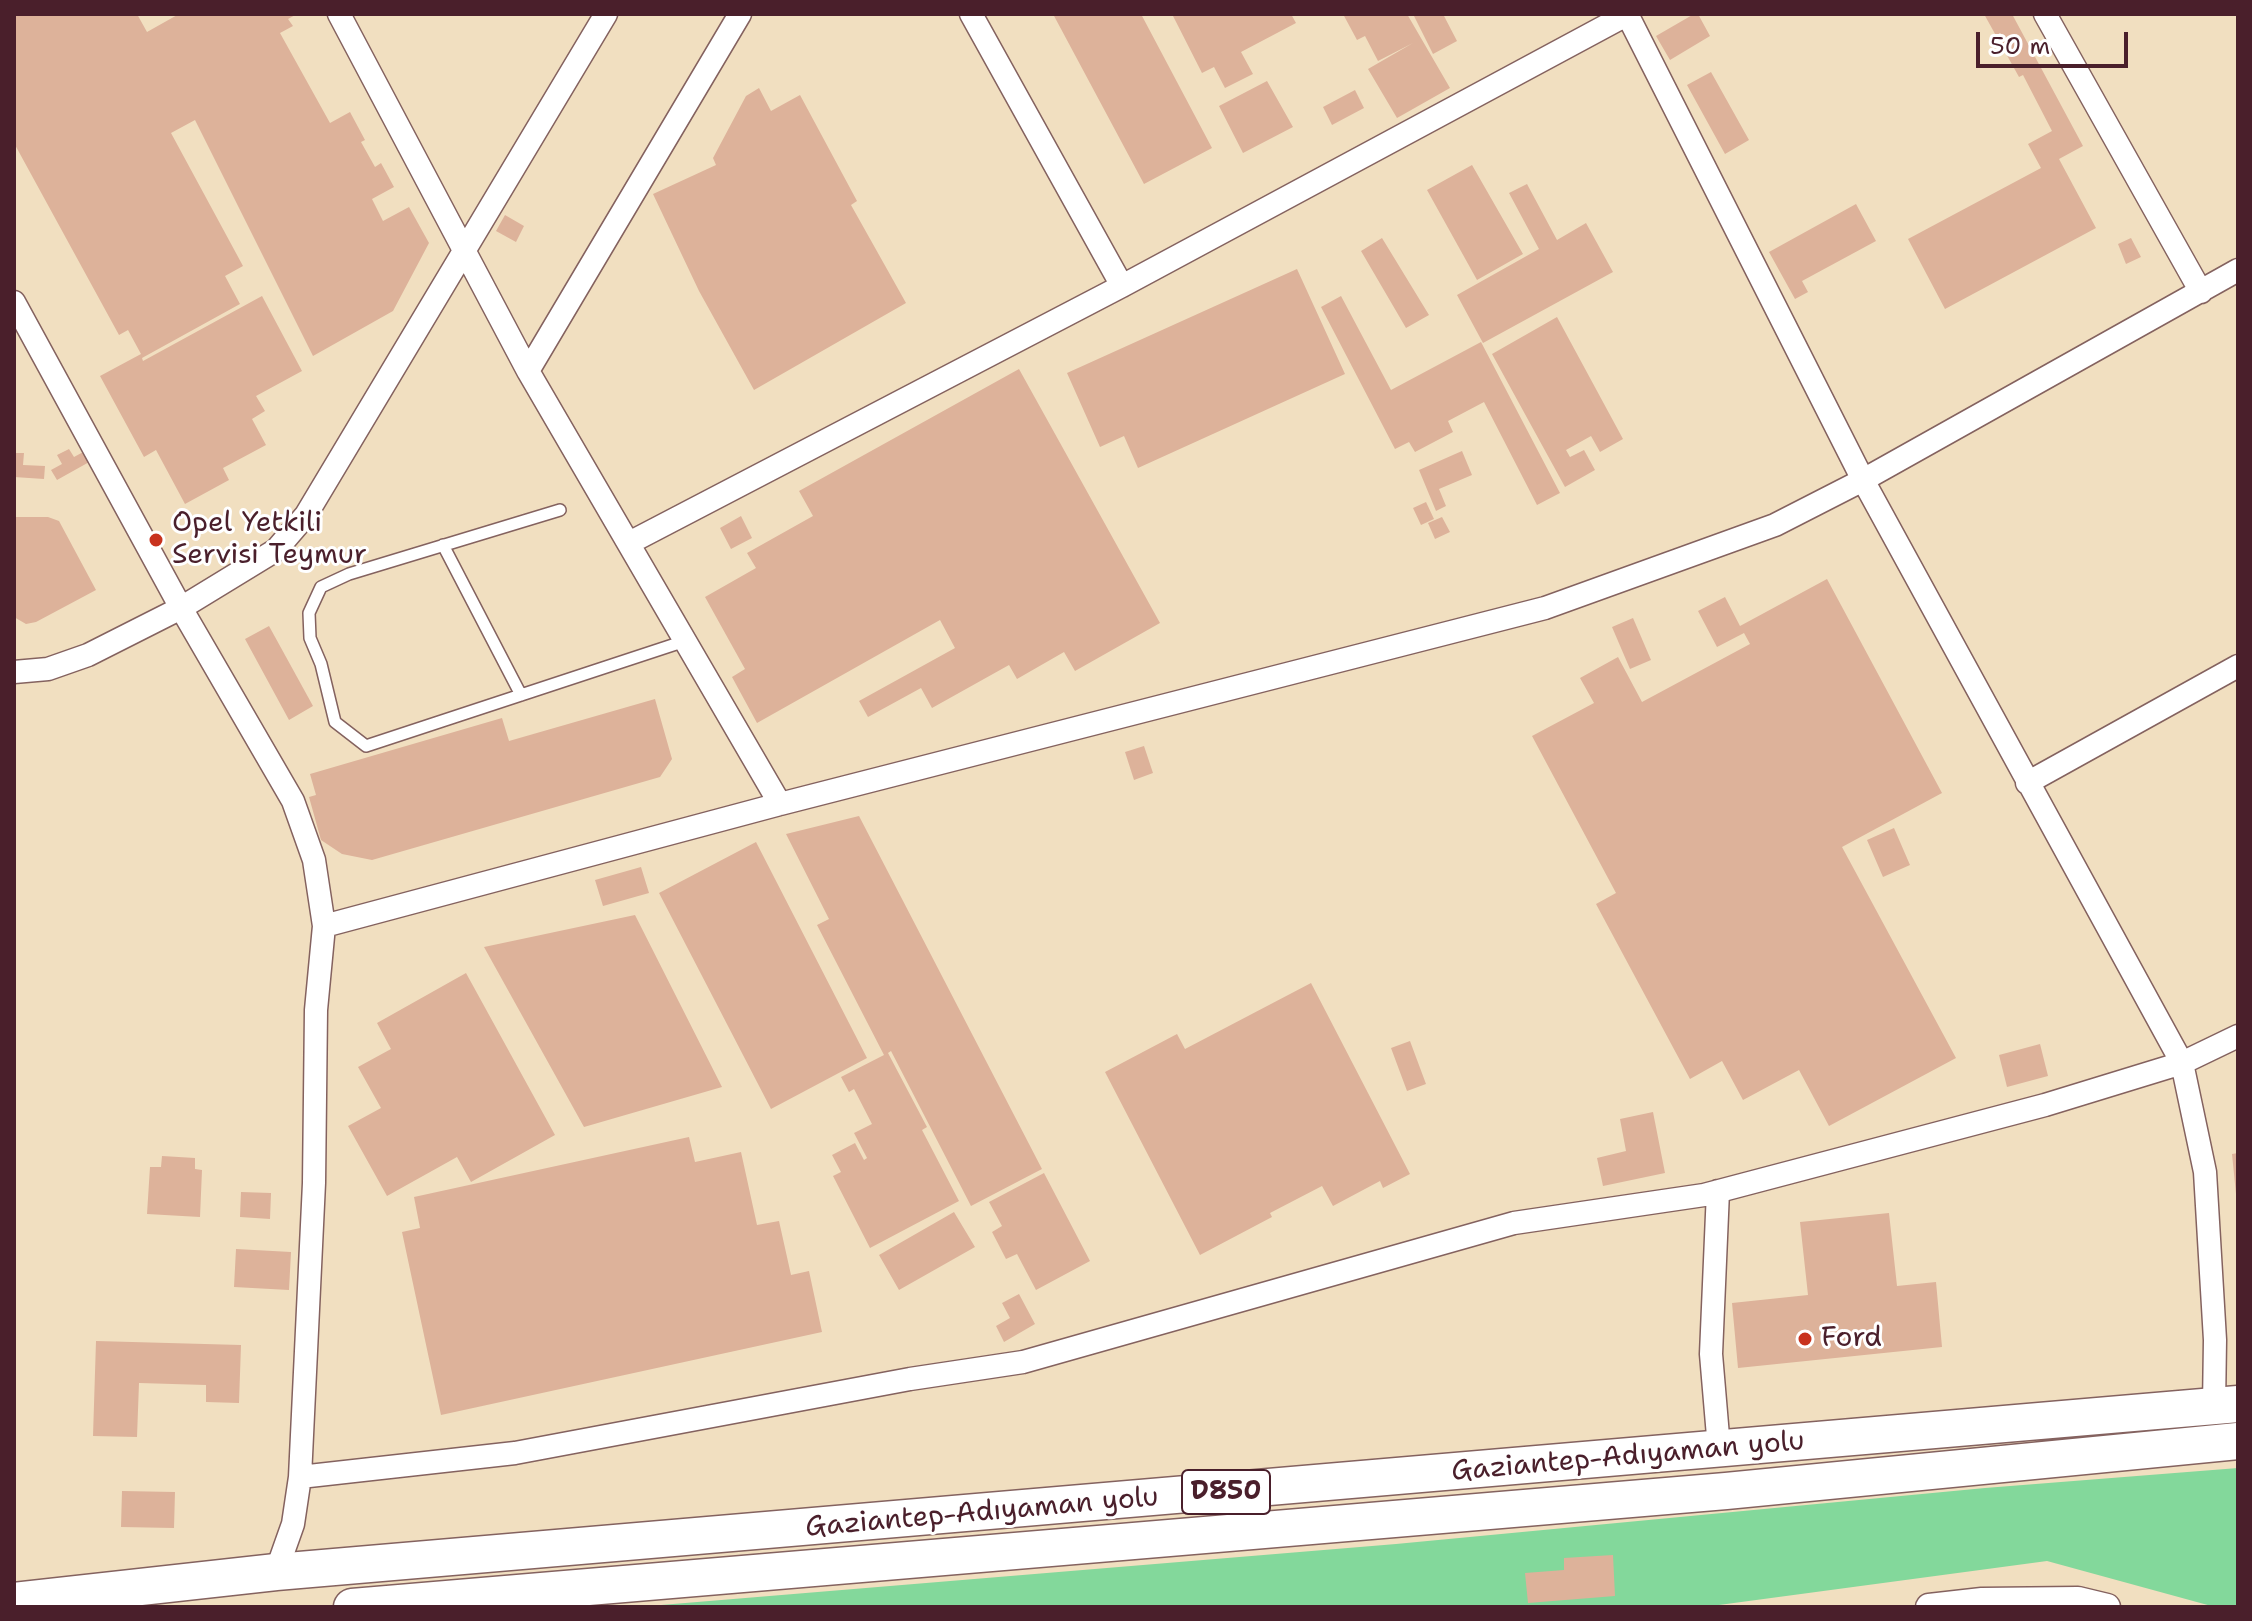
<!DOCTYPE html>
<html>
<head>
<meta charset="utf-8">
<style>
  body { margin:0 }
  #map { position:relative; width:2252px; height:1621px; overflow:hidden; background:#f1dfc0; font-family:"Shantell Sans",sans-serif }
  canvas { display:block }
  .frame { position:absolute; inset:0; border:16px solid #4a1f2b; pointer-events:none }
  .scale { position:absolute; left:1976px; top:32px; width:152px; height:36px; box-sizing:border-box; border:4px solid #4a1f2b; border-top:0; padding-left:10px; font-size:24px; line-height:28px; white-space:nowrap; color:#4a1f2b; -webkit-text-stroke:6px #fff; paint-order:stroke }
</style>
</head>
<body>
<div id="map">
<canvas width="2252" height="1621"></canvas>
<div class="frame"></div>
<div class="scale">50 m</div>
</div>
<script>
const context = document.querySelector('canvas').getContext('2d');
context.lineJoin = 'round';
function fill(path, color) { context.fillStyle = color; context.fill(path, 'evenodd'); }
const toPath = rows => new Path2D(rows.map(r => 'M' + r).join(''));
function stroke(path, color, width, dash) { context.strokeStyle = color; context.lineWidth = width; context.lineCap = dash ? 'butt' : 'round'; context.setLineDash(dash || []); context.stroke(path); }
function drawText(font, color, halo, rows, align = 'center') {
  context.font = font + ' "Shantell Sans",sans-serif'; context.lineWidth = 6; context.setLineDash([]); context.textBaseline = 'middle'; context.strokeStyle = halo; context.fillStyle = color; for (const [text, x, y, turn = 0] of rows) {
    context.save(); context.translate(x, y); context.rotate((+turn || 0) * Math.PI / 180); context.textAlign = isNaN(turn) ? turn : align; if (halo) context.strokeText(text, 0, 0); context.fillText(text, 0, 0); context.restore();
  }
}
const green = toPath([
  [2238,1468,2238,1607,2215,1607,2047,1561,1704,1607,637,1607,1396,1544,1985,1488]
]);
const building = toPath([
  [14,14,137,14,147,32,179,14,297,14,288,19,293,26,280,33,330,123,350,112,365,140,361,142,375,167,381,163,394,187,372,199,383,221,409,207,429,243,393,311,313,356,195,120,171,133,243,266,225,276,240,304,142,358,143,361,262,296,302,371,256,396,265,411,252,419,266,445,223,468,229,480,185,504,156,450,144,457,100,376,141,354,128,330,119,335,14,143],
  [1053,14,1141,14,1212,148,1144,184],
  [1172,14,1291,14,1296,23,1241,52,1253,74,1225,88,1214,67,1202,73],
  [1343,14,1407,14,1450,88,1397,118,1368,69,1413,43,1378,61,1365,36,1357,40],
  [1413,14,1443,14,1457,41,1433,54],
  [1694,14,1698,14,1710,36,1670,60,1656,36],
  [1984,14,2012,14,2083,146,2059,159,2096,228,1945,309,1908,239,2041,168,2028,144,2052,131,2023,75,2019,77],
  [1711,72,1749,140,1725,154,1687,85],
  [1267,81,1293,127,1243,153,1219,106],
  [759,88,771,111,800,95,857,201,851,205,906,303,754,390,699,291,653,194,716,165,713,158,746,96],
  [1355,90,1364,108,1332,125,1323,107],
  [1472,165,1523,254,1477,280,1427,190],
  [1527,184,1557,240,1586,223,1613,272,1483,343,1457,295,1539,249,1509,193],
  [1856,204,1876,241,1802,281,1808,292,1795,299,1769,252],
  [505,215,524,226,516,242,496,231],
  [1382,238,1429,315,1406,328,1361,251],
  [2131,238,2141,257,2126,264,2118,244],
  [1297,269,1345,374,1138,468,1124,436,1100,447,1067,373],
  [1341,296,1391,390,1481,342,1560,493,1537,505,1484,402,1448,421,1453,432,1415,452,1409,442,1395,449,1321,307],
  [1557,317,1623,439,1600,452,1591,436,1566,450,1570,457,1584,450,1595,470,1565,487,1492,354],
  [1019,369,1160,623,1075,671,1064,652,1017,679,1009,665,932,708,921,688,868,717,859,701,955,648,940,620,757,723,732,677,745,669,705,597,756,568,747,553,813,516,799,491],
  [69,449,74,457,85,451,91,461,57,480,51,470,62,464,57,455],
  [1462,451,1472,475,1439,489,1446,506,1436,511,1419,470],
  [14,453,24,453,23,465,45,466,44,479,14,477],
  [1426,502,1434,519,1421,525,1413,508],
  [741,516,752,538,731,549,720,528],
  [14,517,48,517,59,521,96,590,36,622,26,624,14,617],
  [1442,517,1450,532,1435,539,1428,523],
  [1827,579,1942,793,1842,847,1956,1058,1829,1126,1799,1070,1743,1100,1722,1061,1690,1079,1596,904,1616,893,1532,736,1594,703,1580,678,1618,657,1642,702,1750,644,1744,633,1717,647,1698,611,1725,597,1740,626],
  [1633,618,1651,660,1630,669,1612,627],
  [269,626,313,706,289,720,245,639],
  [655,699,672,759,660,777,372,860,342,854,321,840,309,797,316,795,310,774,502,718,509,741],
  [1144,746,1153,773,1134,780,1125,752],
  [859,816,1042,1169,971,1206,891,1051,888,1053,927,1127,922,1130,959,1201,870,1248,833,1176,841,1172,832,1155,855,1143,864,1160,867,1158,854,1133,872,1124,854,1089,849,1092,841,1077,884,1055,817,925,829,919,786,834],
  [1894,828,1910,865,1883,877,1867,840],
  [756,842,867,1058,771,1109,659,893],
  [641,867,649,893,603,906,595,880],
  [635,915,722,1087,584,1127,484,947],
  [466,973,555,1135,471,1182,457,1157,387,1196,348,1126,381,1108,358,1067,391,1049,377,1023],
  [1311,983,1410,1174,1383,1188,1380,1181,1333,1206,1322,1186,1270,1213,1272,1217,1200,1255,1105,1072,1177,1034,1185,1049],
  [1410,1041,1426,1084,1407,1091,1391,1048],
  [2040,1044,2048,1076,2007,1087,1999,1055],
  [1653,1112,1665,1173,1603,1186,1597,1158,1626,1151,1620,1119],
  [689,1137,695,1162,741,1152,757,1225,779,1221,791,1275,809,1271,822,1332,441,1415,402,1232,420,1228,414,1197],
  [2238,1153,2238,1194,2236,1194,2232,1154],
  [162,1156,195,1158,195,1169,202,1170,200,1217,147,1214,150,1167,161,1167],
  [1044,1173,1090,1261,1036,1290,1017,1254,1006,1259,992,1232,1002,1226,989,1202],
  [241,1192,271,1193,270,1219,240,1217],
  [954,1212,975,1247,899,1290,879,1255],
  [1889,1213,1897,1286,1936,1282,1942,1347,1738,1368,1732,1303,1808,1295,1800,1222],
  [236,1249,291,1252,289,1290,234,1287],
  [1019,1294,1035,1324,1004,1342,996,1326,1010,1318,1002,1303],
  [96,1341,241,1345,239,1403,206,1402,206,1385,139,1383,137,1437,93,1436],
  [122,1491,175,1492,174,1528,121,1527],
  [1613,1555,1615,1596,1528,1603,1525,1573,1564,1570,1564,1558]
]);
const service = toPath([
  [560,510,349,574,321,587,309,613,310,638,321,664,335,722,366,746,685,641],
  [443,545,521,695]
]);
const minor = toPath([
  [339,14,528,371,780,804],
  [971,14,1122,286],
  [1627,14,1863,480,2182,1063,2205,1172,2215,1340,2214,1406],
  [2045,14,2201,292],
  [14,302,181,608,276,550,306,515,606,14],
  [528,371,740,14],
  [629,543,1122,286,1628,14],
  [14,672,48,669,88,655,181,608,293,801,314,860,324,926,316,1010,314,1183,300,1477,293,1524,276,1572],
  [2027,783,2238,666],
  [324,926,780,804,1545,608,1775,525,1863,480,2238,270],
  [1718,1191,1711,1354,1719,1448],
  [300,1477,515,1453,910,1379,1023,1362,1514,1223,1704,1195,2045,1105,2182,1063,2238,1036]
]);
const tertiary = toPath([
  [1929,1607,1982,1601,2078,1600,2107,1607]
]);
const trunk = toPath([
  [14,1601,276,1572,2238,1404],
  [352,1607,1726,1491,2238,1441]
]);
const markers = [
  [156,540,8,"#c8321e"],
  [1805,1339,8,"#c8321e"]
];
const shields = [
  [1226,1492,88]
];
const shieldNames = [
  ["D850",1226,1492]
];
const poiNames = [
  ["Opel Yetkili",172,524],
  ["Servisi Teymur",172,556],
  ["Ford",1821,1339]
];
const streetNames = [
  ["Gaziantep-Adıyaman yolu",1628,1457,-5],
  ["Gaziantep-Adıyaman yolu",982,1513,-5]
];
fill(green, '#83d89b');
fill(building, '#ddb29a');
stroke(service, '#84625f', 14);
stroke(minor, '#84625f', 25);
stroke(tertiary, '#84625f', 29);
stroke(trunk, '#84625f', 39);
stroke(service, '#fff', 11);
stroke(minor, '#fff', 22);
stroke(tertiary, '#fff', 26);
stroke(trunk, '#fff', 36);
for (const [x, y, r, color] of markers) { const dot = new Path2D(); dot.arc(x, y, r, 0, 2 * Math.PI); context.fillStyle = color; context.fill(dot); stroke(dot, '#fff', 3); }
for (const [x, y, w] of shields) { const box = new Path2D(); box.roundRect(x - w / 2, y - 22, w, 44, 6); context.fillStyle = '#fff'; context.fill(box); stroke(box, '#4a1f2b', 2); }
drawText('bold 26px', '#4a1f2b', null, shieldNames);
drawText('28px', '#4a1f2b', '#fff', poiNames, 'left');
drawText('28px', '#4a1f2b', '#fff', streetNames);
</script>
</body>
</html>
